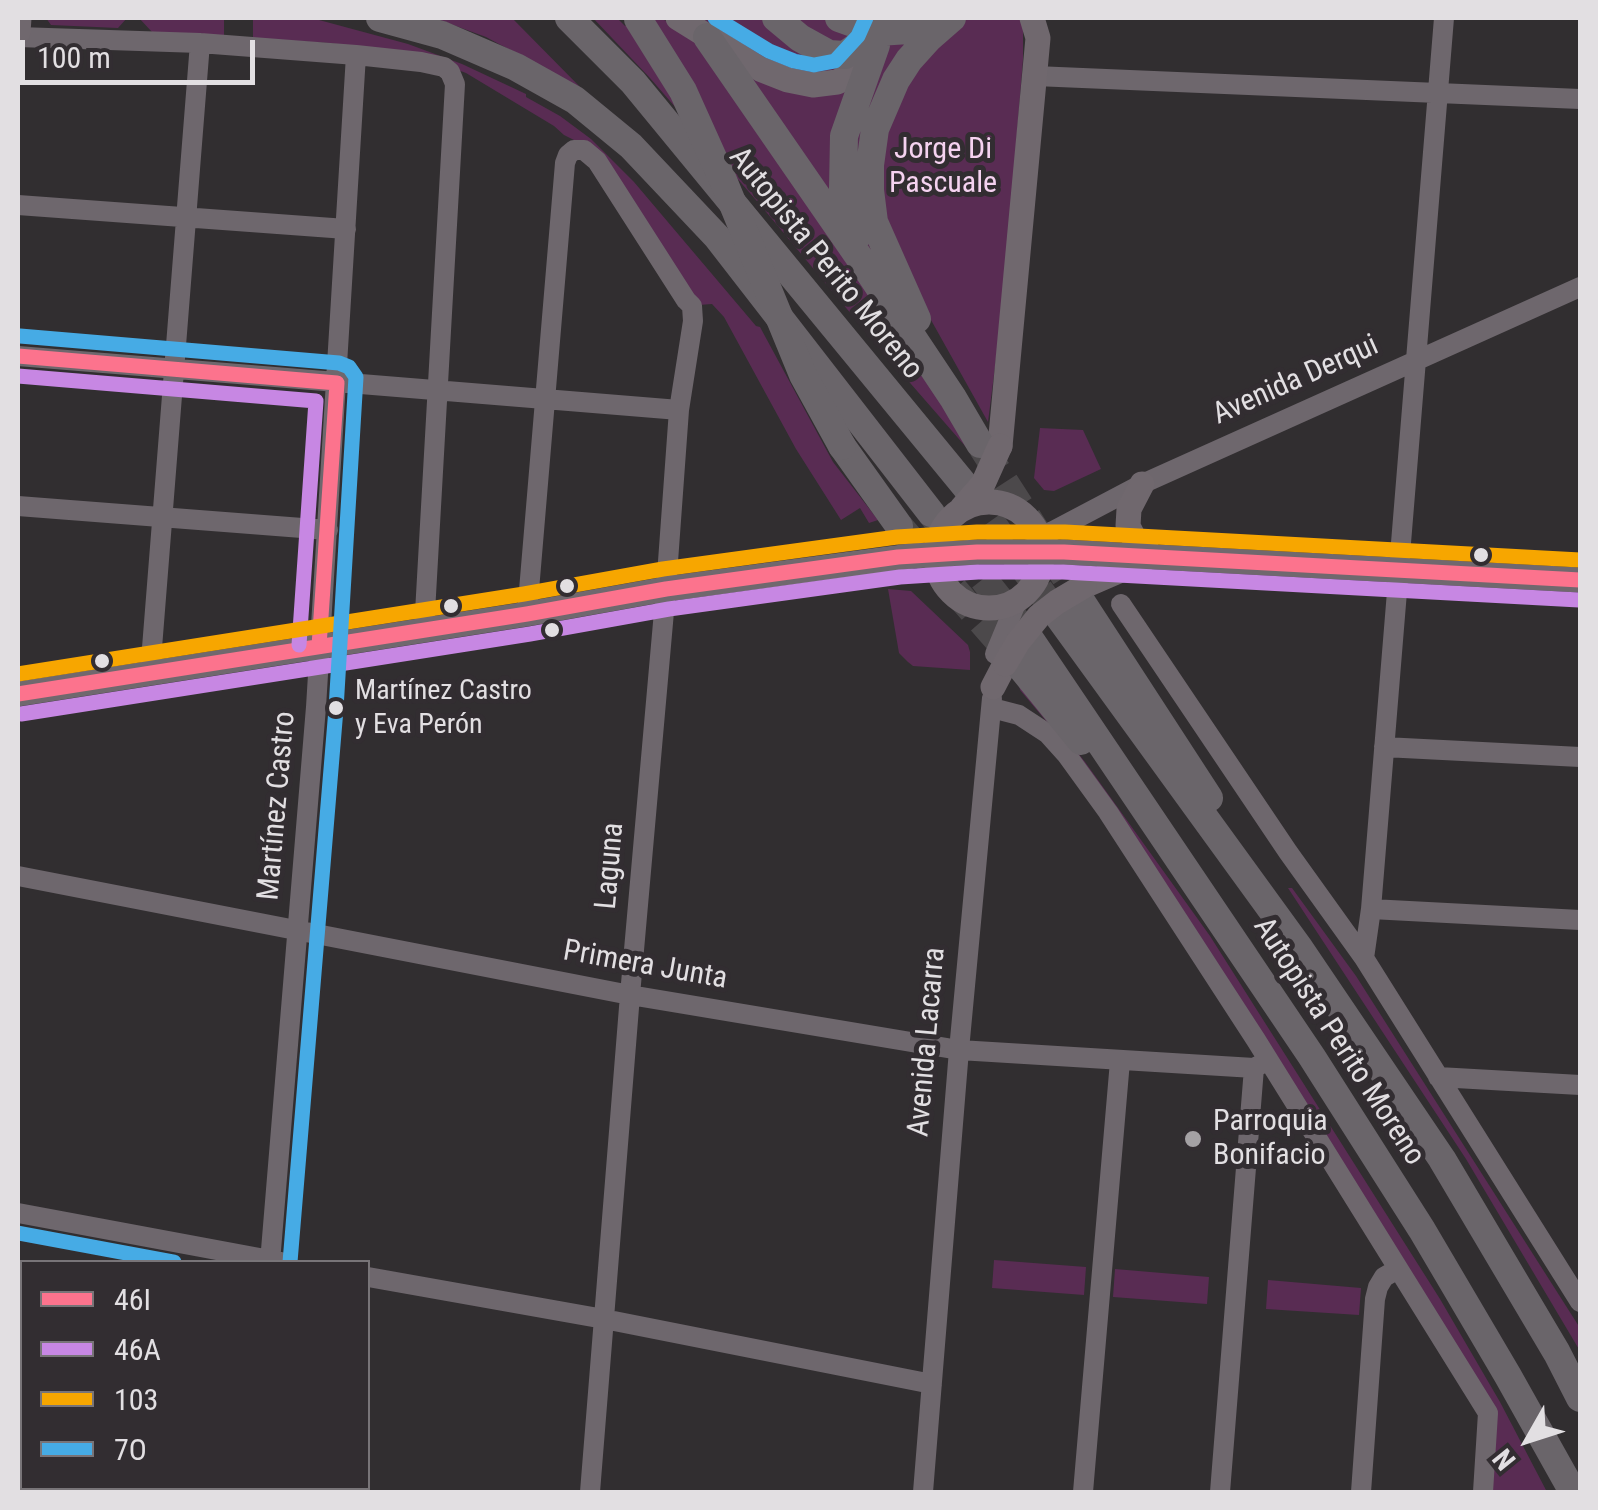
<!DOCTYPE html>
<html>
<head>
<meta charset="utf-8">
<style>
  body { margin:0 }
  #map { position:relative; width:1598px; height:1510px; overflow:hidden; background:#312e30; font-family:"Roboto Condensed",sans-serif }
  canvas { display:block }
  .frame { position:absolute; inset:0; border:20px solid #e2dfe2; pointer-events:none }
  .legend { position:absolute; left:20px; top:1260px; width:350px; height:230px; box-sizing:border-box; background:#322d31; border:2px solid #787478; margin:0; padding:12px 18px; list-style:none; font-size:30px; color:#e2dfe2 }
  .legend li { display:flex; align-items:center; gap:20px; height:50px }
  .legend b { width:50px; border:2px solid #787478 }
  .north { position:absolute; left:1478px; top:1390px; width:100px; height:100px; -webkit-text-stroke:8px #322d31; paint-order:stroke; rotate:231deg; font-size:28px; font-weight:700; line-height:40px; text-align:center; color:#e2dfe2 }
  .north::after { content:''; display:block; margin:auto; width:35px; height:45px; background:#e2dfe2; clip-path:polygon(50% 0,100% 100%,50% 72%,0 100%) }
  .scale { position:absolute; left:20px; top:40px; width:235px; height:45px; box-sizing:border-box; border:5px solid #e2dfe2; border-top:0; padding-left:12px; font-size:30px; line-height:35px; white-space:nowrap; color:#e2dfe2; -webkit-text-stroke:8px #322d31; paint-order:stroke }
</style>
</head>
<body>
<div id="map">
<canvas width="1598" height="1510"></canvas>
<div class="frame"></div>
<ul class="legend">
<li><b style="height:12px;background:#fc738d"></b>46I</li>
<li><b style="height:12px;background:#c787e3"></b>46A</li>
<li><b style="height:12px;background:#f7a600"></b>103</li>
<li><b style="height:12px;background:#46abe5"></b>7O</li>
</ul>
<div class="north">N</div>
<div class="scale">100 m</div>
</div>
<script>
const context = document.querySelector('canvas').getContext('2d');
context.lineJoin = 'round';
function fill(path, color) { context.fillStyle = color; context.fill(path, 'evenodd'); }
const toPath = rows => new Path2D(rows.map(r => 'M' + r).join(''));
function stroke(path, color, width, dash) { context.strokeStyle = color; context.lineWidth = width; context.lineCap = dash ? 'butt' : 'round'; context.setLineDash(dash || []); context.stroke(path); }
function drawText(font, color, halo, rows, align = 'center') {
  context.font = font + ' "Roboto Condensed",sans-serif'; context.lineWidth = 10; context.setLineDash([]); context.textBaseline = 'middle'; context.strokeStyle = halo; context.fillStyle = color; for (const [text, x, y, turn = 0] of rows) {
    context.save(); context.translate(x, y); context.rotate((+turn || 0) * Math.PI / 180); context.textAlign = isNaN(turn) ? turn : align; if (halo) context.strokeText(text, 0, 0); context.fillText(text, 0, 0); context.restore();
  }
}
const green = toPath([
  [46,18,127,18,118,28,51,25],
  [139,18,224,18,224,37,152,32],
  [239,18,298,18,319,20,408,44,462,64,526,94,526,97,560,116,591,139,634,182,756,326,760,327,833,462,878,520,869,523,860,508,841,520,796,449,724,317,712,304,699,305,590,148,564,135,554,126,466,73,436,62,330,43,253,39,253,19],
  [434,18,512,18,582,89,486,37],
  [593,18,617,18,625,26,638,18,661,18,704,44,838,245,900,347,943,404,972,454,877,345,762,207,650,78],
  [703,18,767,18,847,66,825,76,778,66,709,26],
  [790,18,822,18,832,24,910,38,879,91,887,277,867,249,844,48],
  [960,18,1023,18,1023,59,1004,296,988,422,912,286,879,197,887,118,927,51],
  [742,68,851,89,832,198],
  [1040,428,1083,430,1101,469,1054,491,1044,490,1034,478],
  [888,589,911,591,968,645,970,652,970,670,913,666,908,662,899,653],
  [1018,678,1085,762,1210,936,1440,1299,1500,1402,1547,1492,1491,1492,1496,1418,1073,753,1020,690],
  [1288,888,1292,888,1356,976,1580,1328,1580,1351,1466,1159],
  [994,1260,1086,1267,1084,1295,992,1288],
  [1115,1269,1209,1277,1207,1304,1113,1297],
  [1268,1280,1361,1288,1359,1315,1266,1309]
]);
const highwayTunnel = toPath([
  [982,447,1079,598],
  [966,487,1056,613],
  [931,513,1026,633],
  [899,526,1016,661]
]);
const minor = toPath([
  [18,37,200,43,356,55,421,62,444,67,450,72,455,84,424,630],
  [1035,76,1580,99],
  [18,205,346,229],
  [18,356,679,410],
  [18,506,328,530],
  [1051,532,1142,484,1580,287],
  [1121,604,1288,852,1364,958,1580,1302],
  [527,614,565,163,568,155,574,150,584,150,597,161,686,300,692,306,693,321,679,410,666,589,630,995,590,1492],
  [150,673,200,43],
  [992,708,1019,715,1048,734,1066,754,1108,812,1256,1040,1488,1413,1483,1492],
  [1384,747,1580,757],
  [18,876,630,995,959,1050,1254,1068,1267,1061],
  [1371,909,1580,920],
  [1364,958,1371,909,1444,18],
  [1438,1077,1580,1085],
  [18,1213,281,1262],
  [270,1262,316,707,356,55],
  [368,1277,604,1319,932,1384],
  [251,1492,251,1488],
  [923,1492,959,1050,992,698],
  [1083,1492,1120,1061],
  [1220,1492,1254,1068],
  [1361,1492,1375,1299,1378,1287,1384,1277,1398,1269]
]);
const major = toPath([
  [678,18,760,69,788,80,813,85,837,82,847,77,873,50],
  [18,32,19,18],
  [1000,446,1038,38,1032,18],
  [1142,484,1129,509,1128,526,1136,542,1154,557],
  [1064,552,1580,580],
  [1084,586,1144,560],
  [993,687,1005,664],
  [18,694,527,614,666,589,911,556]
]);
const highway = toPath([
  [380,18,442,35,516,67,575,100,631,146,717,237,931,513],
  [569,18,633,82,966,487],
  [776,18,800,38,829,54,845,55,866,40],
  [839,18,878,32,909,30,944,20],
  [707,37,861,260,953,398,980,444],
  [855,240,843,189,844,136,876,45],
  [917,319,874,222,870,190,870,165,875,129,896,80,909,60,928,39,952,18],
  [842,446,899,526],
  [1079,598,1209,798],
  [1056,613,1300,949,1442,1159,1557,1353,1580,1398],
  [1030,639,1312,1057,1422,1230,1508,1376,1573,1492],
  [1019,665,1081,741]
]);
const minorBridge = toPath([
  [1040,538,1051,532],
  [995,654,1017,601]
]);
const majorBridge = toPath([
  '936 555a53 53 0 1 1 106 0a53 53 0 1 1-106 0Z',
  [962,508,983,484,1000,446],
  [911,556,977,552,1064,552],
  [1005,664,1018,642,1039,616,1057,602,1084,586]
]);
const highwayBridge = toPath([
  [638,19,683,91,723,180,803,375,842,446]
]);
const bus1 = toPath([
  [18,356,337,383,319,646],
  [18,694,527,614,666,589,898,557,977,552,1064,552,1580,580]
]);
const bus2 = toPath([
  [18,376,316,401,299,645],
  [21,714,530,634,669,609,900,577,978,572,1063,572,1579,600]
]);
const bus3 = toPath([
  [18,674,524,594,663,569,897,537,977,532,1065,532,1580,560]
]);
const bus4 = toPath([
  [715,18,769,51,794,61,814,65,835,61,858,36,866,18],
  [20,336,339,363,349,367,356,377,336,709,290,1262],
  [18,1233,174,1262]
]);
const markers = [
  [1481,555,9,"#e2dfe2"],
  [567,586,9,"#e2dfe2"],
  [451,606,9,"#e2dfe2"],
  [552,630,9,"#e2dfe2"],
  [102,661,9,"#e2dfe2"],
  [336,708,9,"#e2dfe2"],
  [1193,1139,10,"#a4a1a4"]
];
const busNames = [
  ["Martínez Castro",355,692],
  ["y Eva Perón",355,726]
];
const parkNames = [
  ["Jorge Di",943,150],
  ["Pascuale",943,184]
];
const streetNames = [
  ["Autopista Perito Moreno",825,264,51],
  ["Avenida Derqui",1296,381,-24],
  ["Martínez Castro",278,806,-85],
  ["Laguna",611,866,-85],
  ["Primera Junta",645,966,10],
  ["Avenida Lacarra",928,1042,-85],
  ["Autopista Perito Moreno",1338,1042,57]
];
const poiNames = [
  ["Parroquia",1213,1122],
  ["Bonifacio",1213,1156]
];
fill(green, '#592c53');
stroke(highwayTunnel, '#4c494b', 28, [28, 14]);
stroke(minor, '#6e676d', 20);
stroke(major, '#70686e', 25);
stroke(highway, '#6a656a', 28);
stroke(minorBridge, '#6e676d', 20);
stroke(majorBridge, '#70686e', 25);
stroke(highwayBridge, '#6a656a', 28);
stroke(bus1, '#fc738d', 15);
stroke(bus2, '#c787e3', 15);
stroke(bus3, '#f7a600', 15);
stroke(bus4, '#46abe5', 15);
for (const [x, y, r, color] of markers) { const dot = new Path2D(); dot.arc(x, y, r, 0, 2 * Math.PI); context.fillStyle = color; context.fill(dot); stroke(dot, '#322d31', 4); }
drawText('28px', '#e2dfe2', '#322d31', busNames, 'left');
drawText('30px', '#f5d2f0', '#322d31', parkNames);
drawText('30px', '#e2dfe2', '#322d31', streetNames);
drawText('30px', '#e2dfe2', '#322d31', poiNames, 'left');
</script>
</body>
</html>
